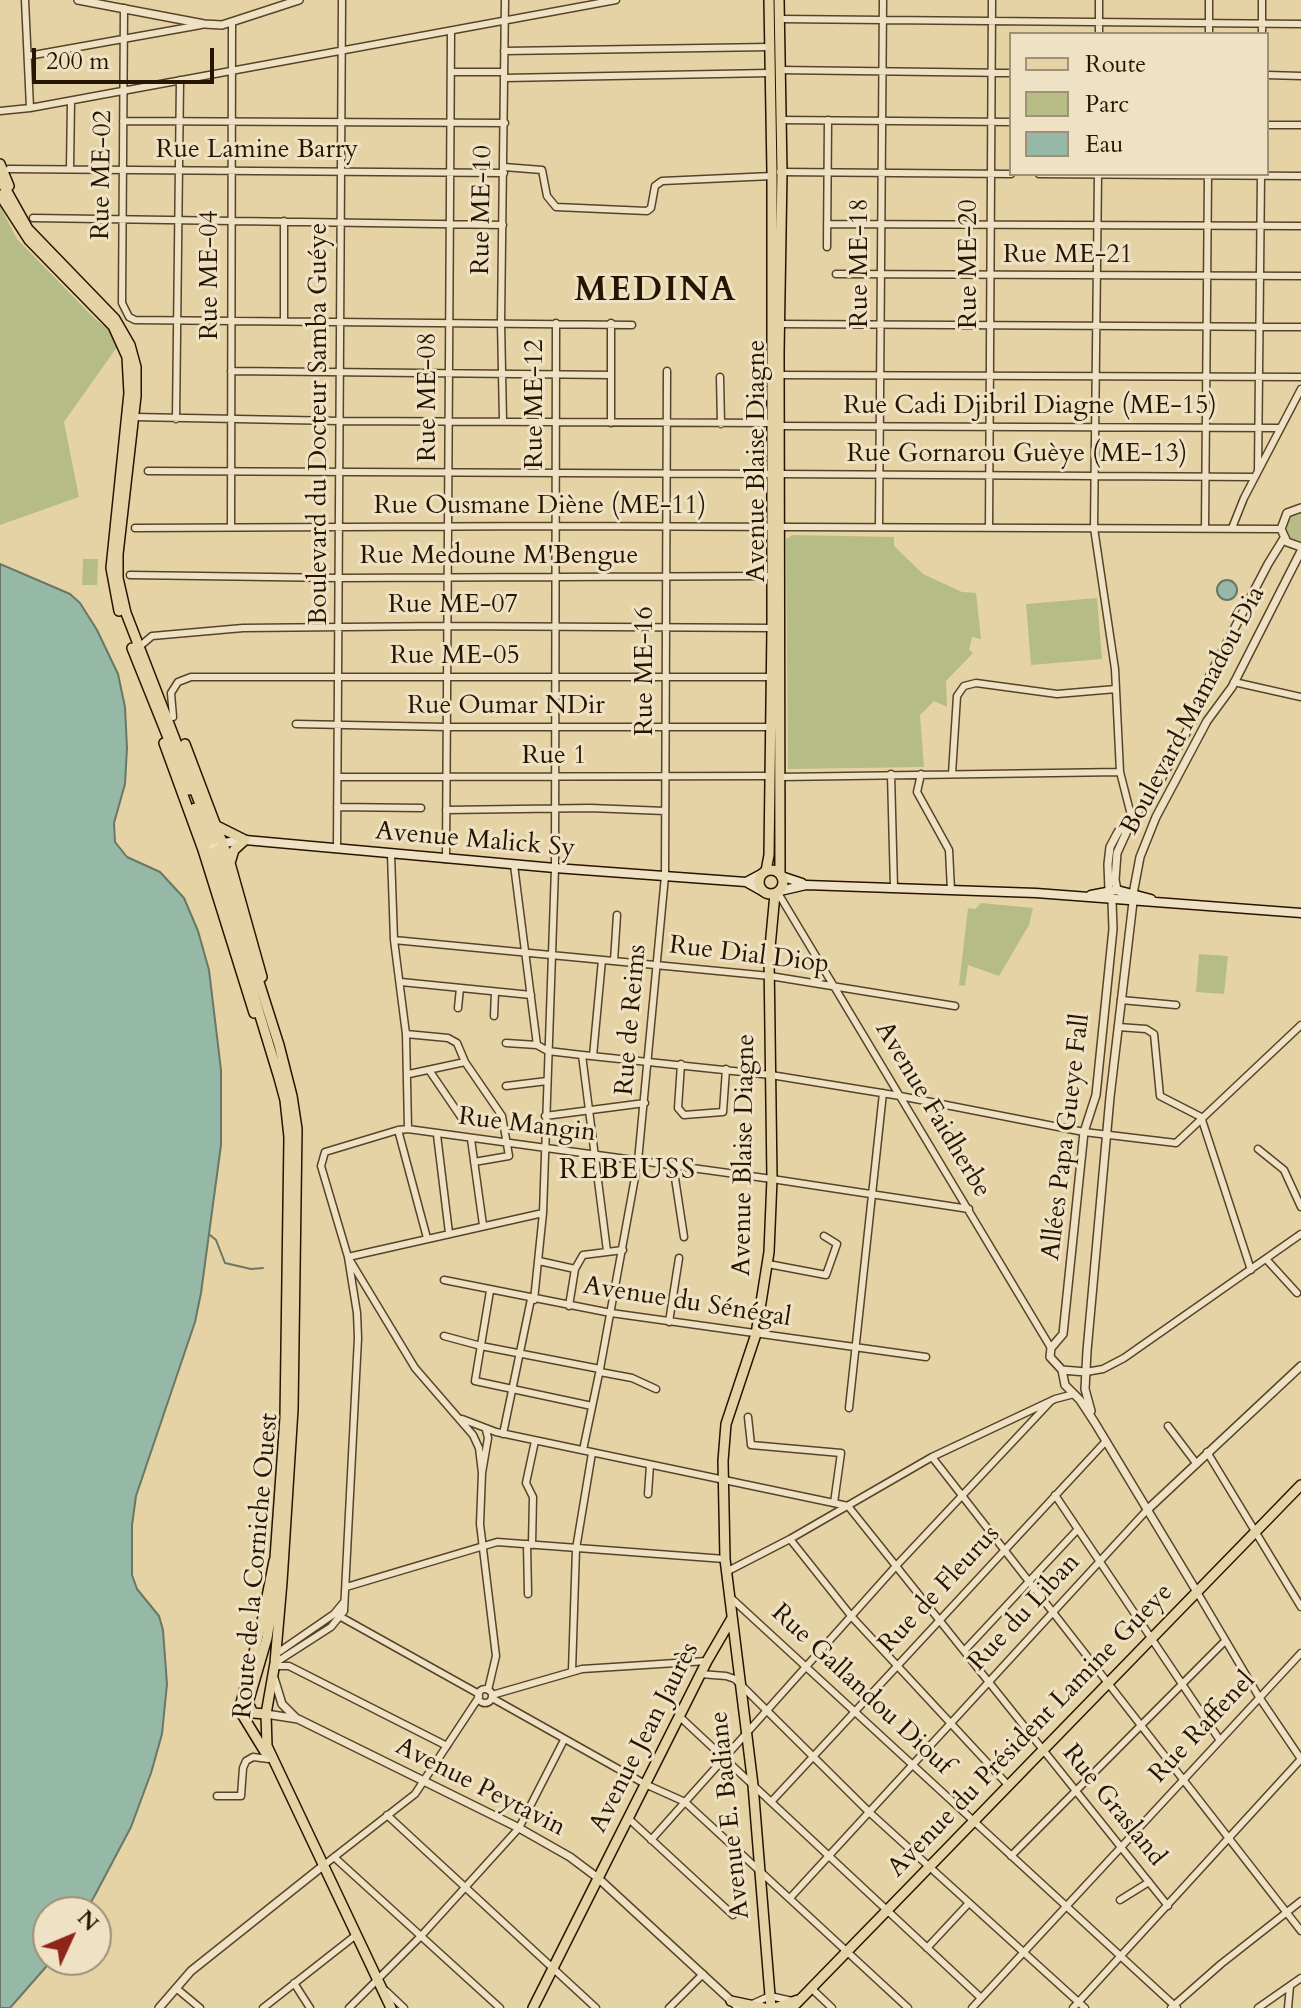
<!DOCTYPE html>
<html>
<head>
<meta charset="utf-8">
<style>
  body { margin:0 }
  #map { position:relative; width:1301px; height:2008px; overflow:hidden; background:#e6d3a5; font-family:Cardo,serif }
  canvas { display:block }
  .legend { position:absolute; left:1009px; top:32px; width:260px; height:144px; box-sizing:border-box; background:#efe2c4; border:2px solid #9f9076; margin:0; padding:10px 14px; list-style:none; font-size:24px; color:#261500 }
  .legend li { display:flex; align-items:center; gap:16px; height:40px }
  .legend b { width:40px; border:2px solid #9f9076 }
  .north { position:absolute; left:32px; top:1896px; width:80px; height:80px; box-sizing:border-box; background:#efe2c4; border:2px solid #9f9076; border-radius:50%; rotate:46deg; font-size:22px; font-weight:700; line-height:32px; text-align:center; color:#261500 }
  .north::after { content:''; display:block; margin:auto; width:28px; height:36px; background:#8f2418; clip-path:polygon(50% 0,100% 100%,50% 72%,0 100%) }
  .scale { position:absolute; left:32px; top:48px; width:182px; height:36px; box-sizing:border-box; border:4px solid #261500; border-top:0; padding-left:10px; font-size:24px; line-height:28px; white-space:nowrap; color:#261500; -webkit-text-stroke:6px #efe2c4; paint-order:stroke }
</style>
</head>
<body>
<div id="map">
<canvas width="1301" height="2008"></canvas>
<ul class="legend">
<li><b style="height:10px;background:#e6d3a5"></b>Route</li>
<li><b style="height:22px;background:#b6bc86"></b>Parc</li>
<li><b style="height:22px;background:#96b8a6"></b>Eau</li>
</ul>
<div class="north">N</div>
<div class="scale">200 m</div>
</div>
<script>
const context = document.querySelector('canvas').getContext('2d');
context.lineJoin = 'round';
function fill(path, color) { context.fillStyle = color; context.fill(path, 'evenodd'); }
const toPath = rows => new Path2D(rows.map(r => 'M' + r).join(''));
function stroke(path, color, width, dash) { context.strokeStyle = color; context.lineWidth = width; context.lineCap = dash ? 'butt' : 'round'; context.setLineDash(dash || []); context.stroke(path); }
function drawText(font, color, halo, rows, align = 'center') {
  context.font = font + ' Cardo,serif'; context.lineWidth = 6; context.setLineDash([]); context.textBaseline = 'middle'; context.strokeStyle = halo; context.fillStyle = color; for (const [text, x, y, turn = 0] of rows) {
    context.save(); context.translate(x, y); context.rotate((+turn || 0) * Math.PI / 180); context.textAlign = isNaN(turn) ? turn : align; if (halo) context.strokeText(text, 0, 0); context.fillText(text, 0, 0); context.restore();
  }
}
const green = toPath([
  [0,206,17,239,94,318,113,333,117,347,64,422,79,497,0,525],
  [1301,509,1301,545,1288,540,1284,532,1288,514],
  [793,535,894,537,894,546,923,574,962,592,976,593,981,639,972,637,969,650,973,653,946,681,947,707,934,701,920,715,924,767,788,769,786,539],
  [83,559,98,559,97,585,82,585],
  [1097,598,1102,659,1031,665,1026,604],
  [981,903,1033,908,1029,925,999,976,968,965,965,986,959,985,968,908,975,909],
  [1199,954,1228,956,1224,994,1196,992]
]);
const water = toPath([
  [0,564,70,594,80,603,97,630,118,674,125,707,127,748,125,784,114,823,115,842,127,857,160,872,184,898,198,931,209,970,221,1070,221,1145,201,1293,195,1322,136,1496,132,1525,132,1575,137,1589,159,1616,163,1630,167,1684,162,1734,151,1773,131,1827,94,1897,85,1912,48,1912,48,1960,52,1960,10,2008,0,2008,0,564],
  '1217 590a10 10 0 1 1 20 0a10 10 0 1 1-20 0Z'
]);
const stream = toPath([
  [210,1235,216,1240,225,1263,251,1269,263,1268]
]);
const minor = toPath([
  [25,0,30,108],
  [124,8,122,303,129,317,135,320,632,325],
  [780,19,1301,24],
  [1099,34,1099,0],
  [1209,34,1209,0],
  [1262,34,1262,0],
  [504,51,770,47],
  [28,56,201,25],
  [779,70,1011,73],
  [451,72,504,72],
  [1267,75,1301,76],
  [504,78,770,73],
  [0,111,30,108,616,0],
  [780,120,1011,122],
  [123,121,505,123],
  [1267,125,1301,125],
  [504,167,542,170,547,196,556,207,647,211,651,208,655,186,662,181,772,176],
  [9,169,504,173],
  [70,169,71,101],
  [780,172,1011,174],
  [1039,174,1301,176],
  [1098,174,1094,528,1115,669,1120,772,1132,819],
  [33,218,503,225],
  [284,221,284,321],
  [827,224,1301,226],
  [827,247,828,120],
  [836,274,1301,276],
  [780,324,1301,327],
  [231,371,611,375],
  [779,375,1301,377],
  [720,377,721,424],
  [134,417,340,421,770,423],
  [176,419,180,80],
  [503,421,501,322,505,0],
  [611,423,611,323],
  [779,426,1280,428],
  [148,471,771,474],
  [1258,471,1261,174],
  [779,474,1255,477],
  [231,527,232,22],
  [879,527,883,0],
  [135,528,556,526,1281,529],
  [989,528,992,0],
  [1205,528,1208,174],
  [1232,528,1244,498,1301,389],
  [130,575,339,578,772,576],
  [139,647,152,636,243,628,447,626,772,628],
  [1234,682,1301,697],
  [173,717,171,693,178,682,191,677,771,677],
  [296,724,447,727,771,727],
  [891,774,894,888],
  [921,774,917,792,949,850,951,890],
  [952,774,957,696,964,686,976,683,1057,694,1116,689],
  [338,777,770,776],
  [780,777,1120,772],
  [337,807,421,808],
  [446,810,590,808,665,811],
  [337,848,342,0],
  [391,854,394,940,406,1034,408,1129],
  [446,859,451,31],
  [514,865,537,1045],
  [778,893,1051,1348],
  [394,940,770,976,955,1006],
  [614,961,617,915],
  [401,982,531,995],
  [1121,1000,1176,1005],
  [458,1008,460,988],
  [494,1016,495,992],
  [1118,1027,1146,1029,1154,1034,1160,1096,1201,1117,1251,1270],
  [406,1034,448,1038,457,1043,465,1062,502,1116,509,1156,474,1162],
  [506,1043,537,1045,548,1051,582,1055,771,1075,900,1096,1084,1132,1176,1143,1301,1025],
  [582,1055,607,1251],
  [593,1056,602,960],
  [681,1064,678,1108,684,1115,723,1112,726,1069],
  [429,1070,463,1120],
  [409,1074,465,1062],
  [506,1086,547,1081],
  [545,1116,645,1103],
  [398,1130,427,1238],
  [437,1135,449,1233],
  [471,1139,483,1225],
  [1258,1149,1284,1170,1301,1207],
  [673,1165,684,1237],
  [1266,1259,1297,1293],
  [539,1261,575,1269,583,1255,623,1250],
  [768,1264,826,1275,837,1244,824,1236],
  [444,1280,611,1313,926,1357],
  [490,1291,475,1381,592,1406],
  [534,1300,543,1213,555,868,556,323],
  [569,1306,575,1269],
  [669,1322,679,1258],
  [444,1336,481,1346,600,1369],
  [600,1372,632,1378,656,1389],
  [1086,1372,1103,1369,1124,1358,1301,1234],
  [849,1408,883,1093],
  [748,1417,751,1445,841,1453,834,1503],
  [462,1419,496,1432,848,1506,1168,1906],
  [1168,1426,1196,1463],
  [486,1430,488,1438,482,1473,480,1524,496,1656,488,1690],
  [503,1434,531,1299],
  [583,1450,600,1369,638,1161,665,876,667,371],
  [1207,1452,1301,1607],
  [932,1457,1301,1931],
  [482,1473,479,1448,473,1435,415,1368,348,1257,321,1166,325,1152,398,1130,408,1129,772,1179,969,1209],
  [648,1494,650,1465],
  [1055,1495,1219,1739],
  [790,1539,852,1617,1008,1785],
  [527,1544,528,1594],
  [532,1545,533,1497,526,1483,535,1441],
  [726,1572,790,1539,932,1457,1055,1399,1074,1394],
  [346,1587,497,1542,725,1559],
  [1197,1592,1259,1697,1301,1759],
  [730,1597,1177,2008],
  [341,1617,479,1694],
  [964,1651,1078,1529],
  [276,1654,334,1614,343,1603],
  [275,1663,331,1627,344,1611,358,1338,357,1313,348,1257,543,1213],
  [274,1666,289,1666,447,1746],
  [572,1671,576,1549,592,1453],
  [700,1674,726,1676,735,1679,869,1812,1085,2008],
  '478 1696a7 7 0 1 1 14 0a7 7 0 1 1-14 0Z',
  [492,1695,582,1669,707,1661],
  [492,1698,645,1784,685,1802,908,2008],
  [679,1716,981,1998],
  [217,1796,241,1796,243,1768,246,1761,253,1757,269,1759],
  [771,1802,1106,1441],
  [387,1815,596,2008],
  [628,1818,733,1915],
  [651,1840,896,1566,1051,1401],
  [1011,1856,1225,1641],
  [334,1857,500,2008],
  [324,1865,415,1794,479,1697],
  [790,1898,1147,1510],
  [1120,1900,1149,1882],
  [927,1948,969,1903],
  [294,1983,310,2008],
  [176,1988,200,2008],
  [811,1988,832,2008],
  [386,1991,404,2008],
  [750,2005,770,1996,792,2001],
  [263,2008,356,1935],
  [349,2008,421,1936,519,1828,564,1740],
  [669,2008,703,1974],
  [972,2008,1301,1653],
  [1073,2008,1301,1759],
  [1171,2008,1221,1964,1301,1901],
  [1258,2008,1301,1978],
  [1288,2008,1290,1986]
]);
const tertiary = toPath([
  [78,0,204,24,222,25,299,0],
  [1301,508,1287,513,1281,529,1287,542,1301,547],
  [1109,890,1108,864,1110,847,1118,832,1152,796,1193,720,1207,681,1268,564,1284,538],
  [1133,894,1140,857,1156,817,1207,721,1232,687,1301,551],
  [1112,901,1113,929,1096,1095,1084,1132,1063,1334,1051,1348,1050,1357,1062,1370,1065,1385,1080,1400,1095,1423,1197,1592],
  [1062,1370,1086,1372],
  [1091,1411,1085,1389,1087,1351,1110,1097,1133,902,1117,890,1115,880,1117,853,1132,820],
  [1147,1510,1301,1366],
  [274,1678,282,1704,296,1718],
  [266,1714,298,1719,519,1828,570,1857,598,1878,739,2008],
  [159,2008,191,1971,324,1865]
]);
const secondary = toPath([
  [203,850,223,843,245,840,555,868,746,882,762,891],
  [781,876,802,883],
  [746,882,761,874],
  [780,891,806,885,1036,893,1301,913],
  [1091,895,1117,890,1151,899]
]);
const primary = toPath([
  [779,0,782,172,779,353,780,874],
  '759 882a12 12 0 1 1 24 0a12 12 0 1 1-24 0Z',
  [766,871,769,855,772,628,772,172,769,0],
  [266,1714,267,1746,391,2008],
  [265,1752,243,1716,241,1703,263,1617,274,1561],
  [731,2001,764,2008],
  [533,2008,707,1661,732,1618],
  [771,2008,753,1785,725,1559,723,1461,726,1424,756,1334,769,1252,772,1179,769,958,775,894],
  [775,2008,798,2000],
  [792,2008,1301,1485]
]);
const trunk = toPath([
  [0,164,9,186],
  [0,179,28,229,115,319,130,345,136,367,136,396,118,554,118,578,126,613,214,840],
  [0,195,29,240,113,326,127,357,129,393,111,568,119,611],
  [132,648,189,790],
  [164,743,203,850,254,1013],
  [185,744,230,863,262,977],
  [195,808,207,843],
  [217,826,245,840,234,850,230,863],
  [210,852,279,1078,285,1100,289,1137,285,1418,275,1558,277,1577,267,1638,248,1703,253,1713,266,1714,275,1663,282,1582,293,1409,297,1129,292,1096,279,1045,217,850]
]);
const streetNames = [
  ["Rue Lamine Barry",257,151],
  ["Rue ME-02",103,175,-89],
  ["Rue ME-10",483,210,-89],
  ["Rue ME-21",1068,256],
  ["Rue ME-18",861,263,-90],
  ["Rue ME-20",970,264,-90],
  ["Rue ME-04",211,275,-90],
  ["Rue ME-08",429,397,-90],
  ["Rue ME-12",536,404,-90],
  ["Rue Cadi Djibril Diagne (ME-15)",1030,407],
  ["Boulevard du Docteur Samba Guéye",320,424,-90],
  ["Rue Gornarou Guèye (ME-13)",1017,455],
  ["Avenue Blaise Diagne",758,461,-90],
  ["Rue Ousmane Diène (ME-11)",540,507],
  ["Rue Medoune M'Bengue",499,557],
  ["Rue ME-07",453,606],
  ["Rue ME-05",455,657],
  ["Rue ME-16",646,671,-90],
  ["Rue Oumar NDir",506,707],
  ["Boulevard Mamadou Dia",1194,711,-62],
  ["Rue 1",554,757],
  ["Avenue Malick Sy",475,841,5],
  ["Rue Dial Diop",749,956,7],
  ["Rue de Reims",632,1020,-85],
  ["Avenue Faidherbe",932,1110,59],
  ["Rue Mangin",527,1126,7],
  ["Allées Papa Gueye Fall",1067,1137,-83],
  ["Avenue Blaise Diagne",745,1155,-89],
  ["Avenue du Sénégal",687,1303,9],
  ["Route de la Corniche Ouest",257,1566,-85],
  ["Rue de Fleurus",940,1590,-47],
  ["Rue du Liban",1025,1613,-47],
  ["Rue Gallandou Diouf",861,1690,43],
  ["Rue Raffenel",1203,1728,-47],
  ["Avenue du Président Lamine Gueye",1031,1731,-46],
  ["Avenue Jean Jaurès",645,1738,-63],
  ["Avenue Peytavin",480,1788,27],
  ["Rue Grasland",1113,1806,51],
  ["Avenue E. Badiane",731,1815,-96]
];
const neighbourhoodNames = [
  ["REBEUSS",628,1172]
];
const districtNames = [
  ["MEDINA",656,292]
];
fill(green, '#b6bc86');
fill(water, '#96b8a6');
stroke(water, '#697764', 2);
stroke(stream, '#697764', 2);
stroke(minor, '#564429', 9);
stroke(tertiary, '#564429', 10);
stroke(secondary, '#261500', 11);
stroke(primary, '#261500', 12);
stroke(trunk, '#261500', 12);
stroke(minor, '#efe2c4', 6);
stroke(tertiary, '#efe2c4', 7);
stroke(secondary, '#efe2c4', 8);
stroke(primary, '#e6d3a5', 9);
stroke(trunk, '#e6d3a5', 9);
drawText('26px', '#261500', '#efe2c4', streetNames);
context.letterSpacing = '2px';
drawText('28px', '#261500', '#efe2c4', neighbourhoodNames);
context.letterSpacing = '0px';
context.letterSpacing = '2px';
drawText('bold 34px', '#261500', '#efe2c4', districtNames);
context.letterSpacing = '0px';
</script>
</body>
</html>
